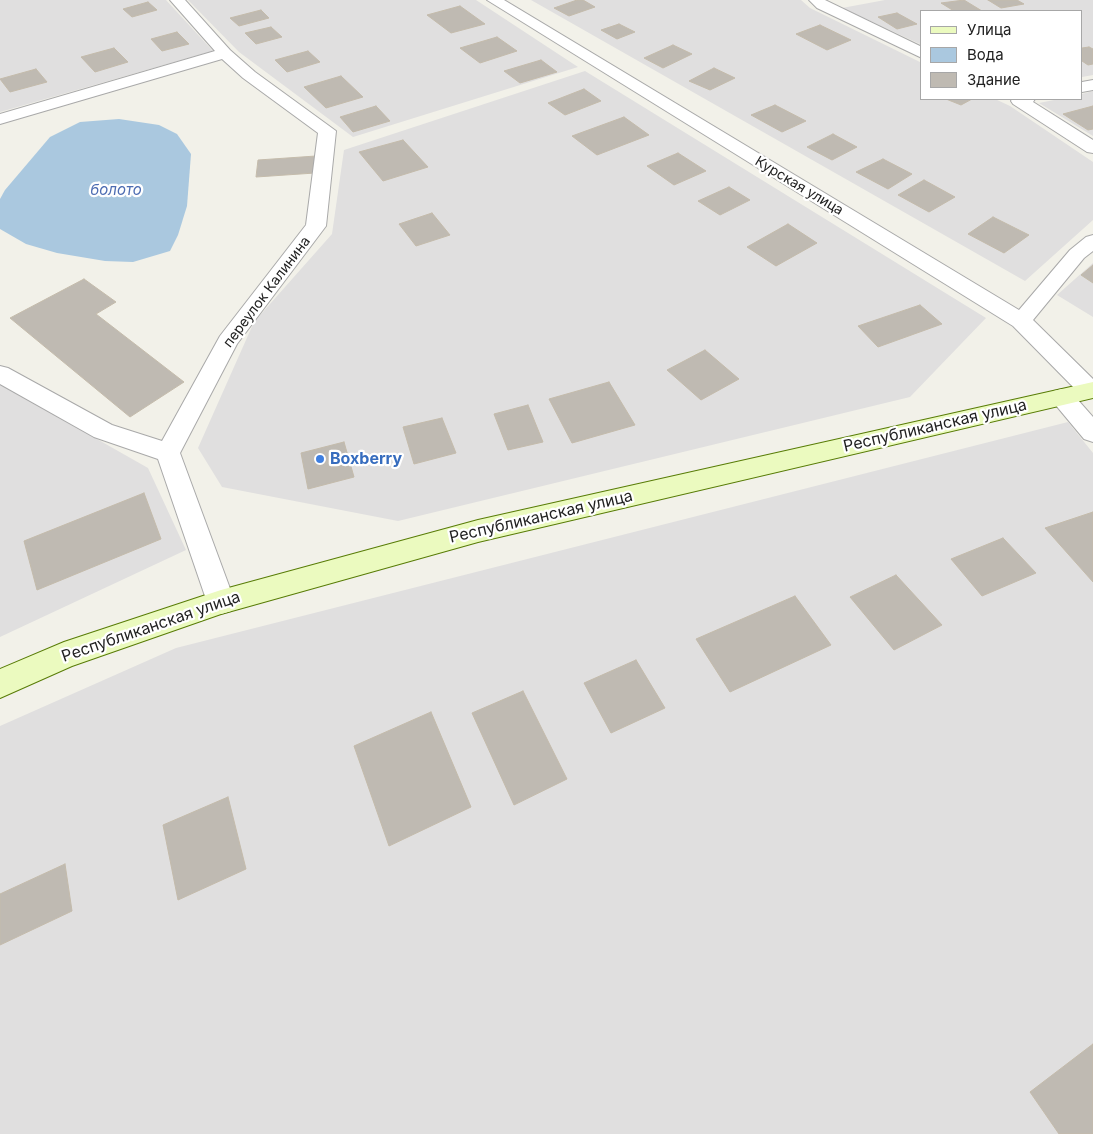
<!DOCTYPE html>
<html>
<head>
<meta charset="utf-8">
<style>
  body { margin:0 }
  #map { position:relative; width:1093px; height:1134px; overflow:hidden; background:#f2f1e9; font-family:Inter,sans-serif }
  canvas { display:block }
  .legend { position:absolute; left:920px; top:10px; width:162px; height:90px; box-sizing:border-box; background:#fff; border:1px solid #a7a7a7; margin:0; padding:6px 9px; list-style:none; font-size:15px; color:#222 }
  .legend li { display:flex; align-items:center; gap:10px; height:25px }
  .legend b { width:25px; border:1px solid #a7a7a7 }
</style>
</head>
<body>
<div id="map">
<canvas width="1093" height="1134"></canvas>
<ul class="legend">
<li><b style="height:6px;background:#ebfabf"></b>Улица</li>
<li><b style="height:14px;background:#aac8df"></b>Вода</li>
<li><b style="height:14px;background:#bfbab2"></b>Здание</li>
</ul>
</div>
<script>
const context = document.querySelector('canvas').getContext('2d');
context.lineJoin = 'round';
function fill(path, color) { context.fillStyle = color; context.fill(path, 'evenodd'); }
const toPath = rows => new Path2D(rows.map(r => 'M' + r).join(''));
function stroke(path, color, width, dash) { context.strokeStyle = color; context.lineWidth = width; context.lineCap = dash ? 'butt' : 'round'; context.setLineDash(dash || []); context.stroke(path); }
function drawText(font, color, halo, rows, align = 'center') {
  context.font = font + ' Inter,sans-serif'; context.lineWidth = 4.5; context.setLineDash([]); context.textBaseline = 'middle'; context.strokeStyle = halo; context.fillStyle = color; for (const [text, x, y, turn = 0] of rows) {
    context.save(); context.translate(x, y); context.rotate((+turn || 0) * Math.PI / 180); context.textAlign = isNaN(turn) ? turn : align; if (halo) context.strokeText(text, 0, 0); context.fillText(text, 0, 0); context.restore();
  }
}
const residential = toPath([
  [0,0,166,0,213,51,0,112],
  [188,0,476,0,578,67,353,137,239,52],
  [531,0,801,0,810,8,922,63,922,99,995,99,1010,106,1093,162,1093,220,1025,281],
  [885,0,1093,0,1093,75,1082,77,1082,11,922,11,922,45,842,8],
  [585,71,986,318,910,397,398,521,222,487,198,448,254,322,332,234,344,150],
  [1093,91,1093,136,1039,103,1059,99,1082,99,1082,94],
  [1093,263,1093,317,1057,295],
  [0,384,148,468,186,550,0,637],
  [1068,422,1093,453,1093,1134,0,1134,0,726,176,648]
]);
const water = toPath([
  [119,119,159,125,177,134,191,154,187,206,178,235,170,251,133,262,105,261,57,253,26,244,0,229,0,199,5,190,50,137,80,122]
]);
const building = toPath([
  [577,0,583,0,595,7,569,16,554,8,577,0],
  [964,0,982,11,954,11,941,3,964,0],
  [988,0,1017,0,1024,4,1001,8,988,0],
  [148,2,157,10,132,17,123,9,148,2],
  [460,6,485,24,451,33,427,15,460,6],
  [261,10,269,18,239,26,230,18,261,10],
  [897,13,917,24,897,29,878,17,897,13],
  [619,24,635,32,617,39,601,30,619,24],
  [820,25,851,40,827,50,796,34,820,25],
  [271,27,282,37,256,44,245,33,271,27],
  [177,32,189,44,162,51,151,39,177,32],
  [497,37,517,51,480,63,460,48,497,37],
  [673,45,692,54,663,68,644,58,673,45],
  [1089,47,1093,49,1093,64,1088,65,1082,61,1082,48,1089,47],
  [114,48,128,62,95,72,81,57,114,48],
  [308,51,320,62,287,72,275,60,308,51],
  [541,60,557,72,520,83,504,71,541,60],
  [714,68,735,78,710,90,689,81,714,68],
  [36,69,47,82,10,92,0,79,36,69],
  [341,76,363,97,326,108,304,87,341,76],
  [584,89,601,101,565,115,548,103,584,89],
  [946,99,972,99,961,105,946,99],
  [775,105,806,121,782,132,751,115,775,105],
  [376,106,390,121,353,132,340,117,376,106],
  [1093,106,1093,129,1088,130,1063,114,1093,106],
  [624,117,649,135,597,155,572,136,624,117],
  [833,134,857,147,832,160,807,147,833,134],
  [403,140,428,167,383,181,359,152,403,140],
  [678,153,706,171,674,185,647,166,678,153],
  [316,156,315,173,256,177,258,160,316,156],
  [883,159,912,174,888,189,856,172,883,159],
  [924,180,955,197,929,212,898,195,924,180],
  [729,187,750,200,720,215,698,201,729,187],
  [432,213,450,235,416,246,399,224,432,213],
  [993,217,1029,235,1004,253,968,234,993,217],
  [788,224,817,243,776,266,747,247,788,224],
  [1093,265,1093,283,1081,275,1093,265],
  [84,279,116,302,96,314,184,382,130,417,10,318,84,279],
  [920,305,942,324,878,347,858,326,920,305],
  [705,350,739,379,701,400,667,370,705,350],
  [609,382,635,425,572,443,549,399,609,382],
  [528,405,543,442,508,450,494,414,528,405],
  [442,418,456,453,414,464,403,427,442,418],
  [344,442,354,477,308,489,301,453,344,442],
  [144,493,161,539,37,590,24,541,144,493],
  [1093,512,1093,582,1045,528,1093,512],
  [1003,538,1036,573,982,596,951,559,1003,538],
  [896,575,942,625,894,650,850,597,896,575],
  [795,596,831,645,730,692,696,639,795,596],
  [636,660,665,708,611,733,584,683,636,660],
  [523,691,567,779,514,805,472,713,523,691],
  [431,712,471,807,389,846,354,746,431,712],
  [228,797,246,869,178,900,163,825,228,797],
  [65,864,72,911,0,945,0,894,65,864],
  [1093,1044,1093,1134,1059,1134,1030,1092,1093,1044]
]);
const street = toPath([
  [170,0,185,0,230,50,255,72,336,131,326,226,237,344,180,453,235,602,231,611,221,614,211,611,207,602,158,459,94,437,0,384,0,366,8,368,112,425,162,441,220,336,306,225,318,133,243,78,222,59,0,124,0,114,215,51,170,0],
  [487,0,504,0,1019,310,1070,250,1086,237,1093,235,1093,251,1084,258,1033,320,1093,379,1093,397,1082,396,1013,326,487,0],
  [809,0,825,0,922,47,922,58,817,8,809,0],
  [1093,80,1093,90,1082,92,1082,82,1093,80],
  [1012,99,1035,99,1033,102,1093,140,1093,153,1087,152,1013,104,1011,101,1012,99],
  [1062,389,1070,391,1093,417,1093,442,1084,439,1054,403,1050,397,1054,391,1062,389]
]);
const secondary = toPath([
  [1093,382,1093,398,478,542,221,614,72,666,0,698,0,669,64,642,221,590,478,520,1093,382]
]);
const markers = [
  [320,459,5,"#3f7fe0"]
];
const farStreetnames = [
  ["Курская улица",799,186,31],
  ["переулок Калинина",267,292,-53]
];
const farWaternames = [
  ["болото",116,190]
];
const streetNames = [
  ["Республиканская улица",935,426,-13],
  ["Республиканская улица",541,517,-13],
  ["Республиканская улица",151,627,-19]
];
const shopNames = [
  ["Boxberry",330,459]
];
fill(residential, '#e0dfdf');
fill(water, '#aac8df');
fill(building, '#bfbab2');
stroke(building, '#c4bbab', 1);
stroke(street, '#a9a9a9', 2);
stroke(secondary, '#587c06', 2);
fill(street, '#fff');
fill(secondary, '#ebfabf');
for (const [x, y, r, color] of markers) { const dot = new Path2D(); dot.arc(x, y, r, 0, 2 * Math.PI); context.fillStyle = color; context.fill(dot); stroke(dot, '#fff', 2); }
drawText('14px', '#222', '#fff', farStreetnames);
drawText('italic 15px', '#4d6cb2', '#fff', farWaternames);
drawText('16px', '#222', '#fff', streetNames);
drawText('bold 16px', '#366cbe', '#fff', shopNames, 'left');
</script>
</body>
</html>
